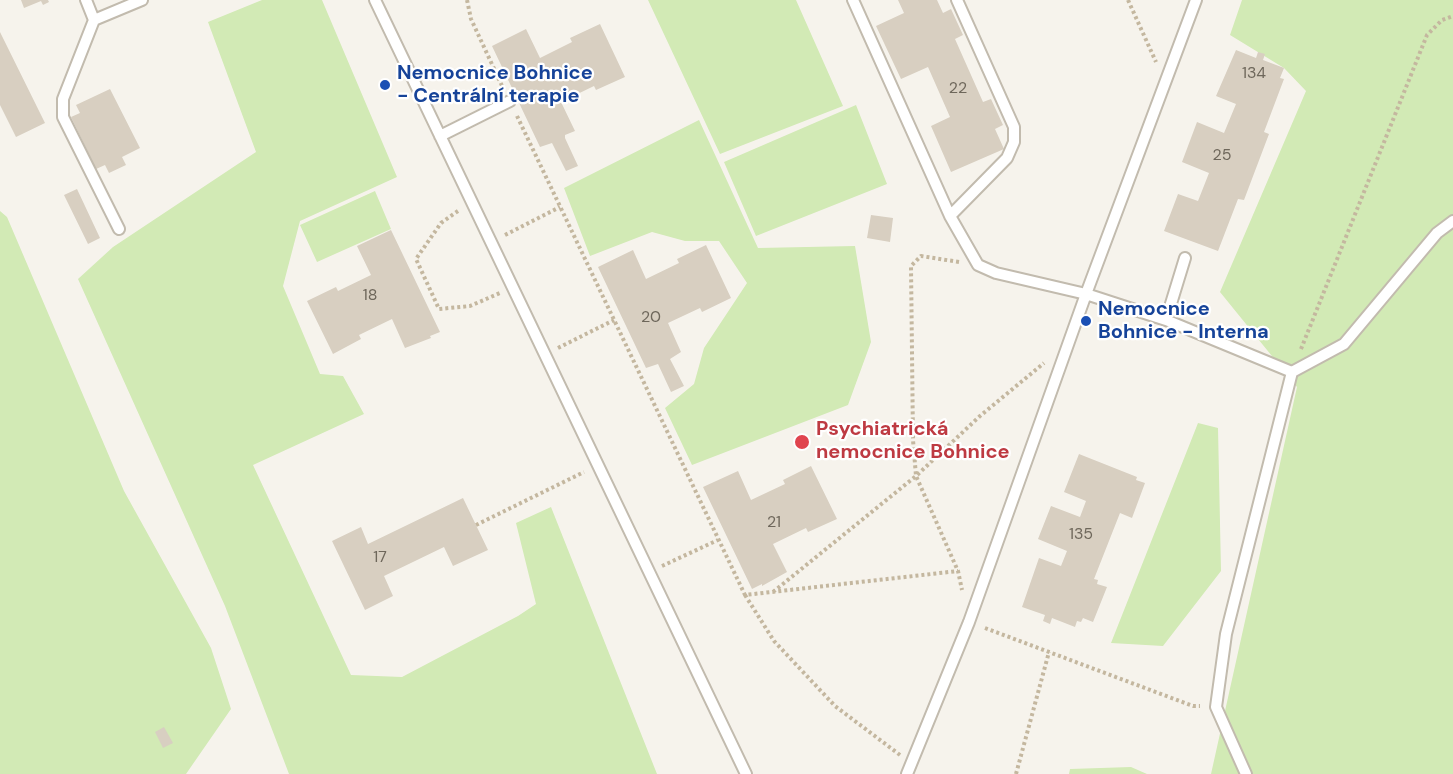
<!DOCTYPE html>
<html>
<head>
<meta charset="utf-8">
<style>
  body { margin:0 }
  canvas { display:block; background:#f6f3ec }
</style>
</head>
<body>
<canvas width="1453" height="774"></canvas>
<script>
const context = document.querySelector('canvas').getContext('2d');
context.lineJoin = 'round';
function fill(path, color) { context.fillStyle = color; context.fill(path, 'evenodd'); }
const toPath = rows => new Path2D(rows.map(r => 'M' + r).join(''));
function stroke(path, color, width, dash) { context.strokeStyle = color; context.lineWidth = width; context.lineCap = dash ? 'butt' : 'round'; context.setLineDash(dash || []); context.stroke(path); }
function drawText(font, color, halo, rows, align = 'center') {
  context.font = font + ' "DM Sans",sans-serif'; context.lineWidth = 4.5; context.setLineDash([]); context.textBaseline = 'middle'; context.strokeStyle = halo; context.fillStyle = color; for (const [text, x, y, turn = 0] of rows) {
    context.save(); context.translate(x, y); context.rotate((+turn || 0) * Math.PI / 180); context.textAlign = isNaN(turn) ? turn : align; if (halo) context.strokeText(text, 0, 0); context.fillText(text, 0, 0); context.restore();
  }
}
const green = toPath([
  [262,0,322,0,397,177,300,221,283,286,320,374,343,376,364,414,253,465,351,675,402,677,518,616,536,604,516,523,551,507,657,774,289,774,225,606,78,279,113,247,256,152,208,22],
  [648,0,796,0,843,106,720,154],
  [1242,0,1453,0,1453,774,1211,774,1297,387,1220,292,1306,91,1284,68,1230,35],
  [856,105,887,184,756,236,724,162],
  [699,120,758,248,855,246,871,342,848,405,692,465,665,408,694,384,704,348,747,283,719,241,685,241,652,232,590,256,564,188],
  [375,191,391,229,317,262,300,225],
  [0,211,7,217,124,491,211,648,231,709,186,774,0,774],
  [1198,423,1218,428,1221,571,1163,646,1111,643],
  [1131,767,1147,774,1069,774,1070,769]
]);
const building = toPath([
  [21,0,48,0,49,2,43,5,41,1,24,8],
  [898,0,937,0,943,13,951,9,963,35,955,39,983,102,991,99,1003,125,995,129,1004,149,951,172,931,126,950,117,928,67,901,79,876,26,904,13],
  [600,24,625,77,596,90,594,86,561,102,575,131,565,135,565,138,578,166,566,171,552,143,540,147,492,46,526,29,540,58,572,42,570,38],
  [0,32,45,123,16,137,0,105],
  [1236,50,1256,58,1258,52,1265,54,1263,60,1284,68,1280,78,1284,79,1264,132,1269,134,1244,200,1238,199,1218,251,1164,231,1178,194,1198,201,1209,173,1182,162,1197,122,1224,133,1236,104,1216,96],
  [110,89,140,148,122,157,126,165,109,173,105,165,96,169,71,117,80,113,76,105],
  [77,189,100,238,88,244,64,195],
  [871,215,893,218,890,242,867,238],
  [391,230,440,332,430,336,431,338,405,348,392,319,359,335,361,339,333,354,307,301,336,287,338,291,371,275,357,246],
  [706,245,731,298,702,312,700,308,668,323,681,352,670,359,684,386,671,392,658,364,646,368,598,267,633,250,646,279,679,263,677,259],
  [1079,454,1137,477,1136,480,1145,483,1132,518,1120,513,1094,579,1098,580,1097,584,1107,587,1093,622,1083,618,1081,622,1077,621,1075,627,1052,618,1050,624,1043,621,1045,615,1022,607,1039,558,1061,566,1067,551,1038,539,1051,506,1080,517,1086,501,1064,492],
  [811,466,837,519,808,532,806,528,773,544,787,572,762,586,762,584,752,589,703,487,738,471,751,500,785,484,783,480],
  [463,498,488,550,453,566,444,547,384,576,393,596,365,610,332,541,361,527,368,544],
  [164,727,173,743,163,748,155,732]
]);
const path = toPath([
  [467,0,471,19,503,88],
  [1128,0,1156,62],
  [517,116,745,595,958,571],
  [458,211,441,223,416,259,439,309,470,306,500,293],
  [505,235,560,207],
  [959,262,921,256,911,266,913,440,916,476,958,571,962,590],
  [558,348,614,320],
  [1301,349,1427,35,1442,20,1453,16],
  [476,525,584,472],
  [662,566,718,540],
  [773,592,916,476,980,416,1044,363],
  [745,595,774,641,835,706,900,755],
  [985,628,1193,706,1200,706],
  [1016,774,1049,652]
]);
const service = toPath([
  [86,0,94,20,63,99,63,117,119,229],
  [375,0,746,774],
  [853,0,950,216,978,265,996,273,1086,294,1166,320,1292,372],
  [94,20,142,0],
  [440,136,510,101],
  [950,216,1007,158,1014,142,1014,127,957,0],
  [1166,320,1185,258],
  [907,774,969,622,1086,294,1196,0],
  [1246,774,1216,707,1226,634,1292,372,1344,344,1437,233,1453,221]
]);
const markers = [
  [385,85,6,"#1a4fb4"],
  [1086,321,6,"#1a4fb4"],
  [802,442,8,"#e0444e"]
];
const numberNames = [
  ["134",1254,74],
  ["22",958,89],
  ["25",1222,156],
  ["18",370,296],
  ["20",651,318],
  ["21",774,523],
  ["135",1081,535],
  ["17",380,558]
];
const transitNames = [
  ["Nemocnice Bohnice",397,74],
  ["- Centrální terapie",397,97],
  ["Nemocnice",1098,310],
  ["Bohnice - Interna",1098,333]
];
const healthNames = [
  ["Psychiatrická",816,430],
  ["nemocnice Bohnice",816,453]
];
fill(green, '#d2eab5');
fill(building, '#d8cfc1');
stroke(service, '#c2bbae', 14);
stroke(path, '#c4b79f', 4, [3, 3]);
stroke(service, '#fff', 10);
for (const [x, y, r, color] of markers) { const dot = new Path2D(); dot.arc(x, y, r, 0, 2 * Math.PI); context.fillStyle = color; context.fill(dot); stroke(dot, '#fff', 2); }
drawText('16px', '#6e675b', null, numberNames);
drawText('bold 20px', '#164399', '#fff', transitNames, 'left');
drawText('bold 20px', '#be3a42', '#fff', healthNames, 'left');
</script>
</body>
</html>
